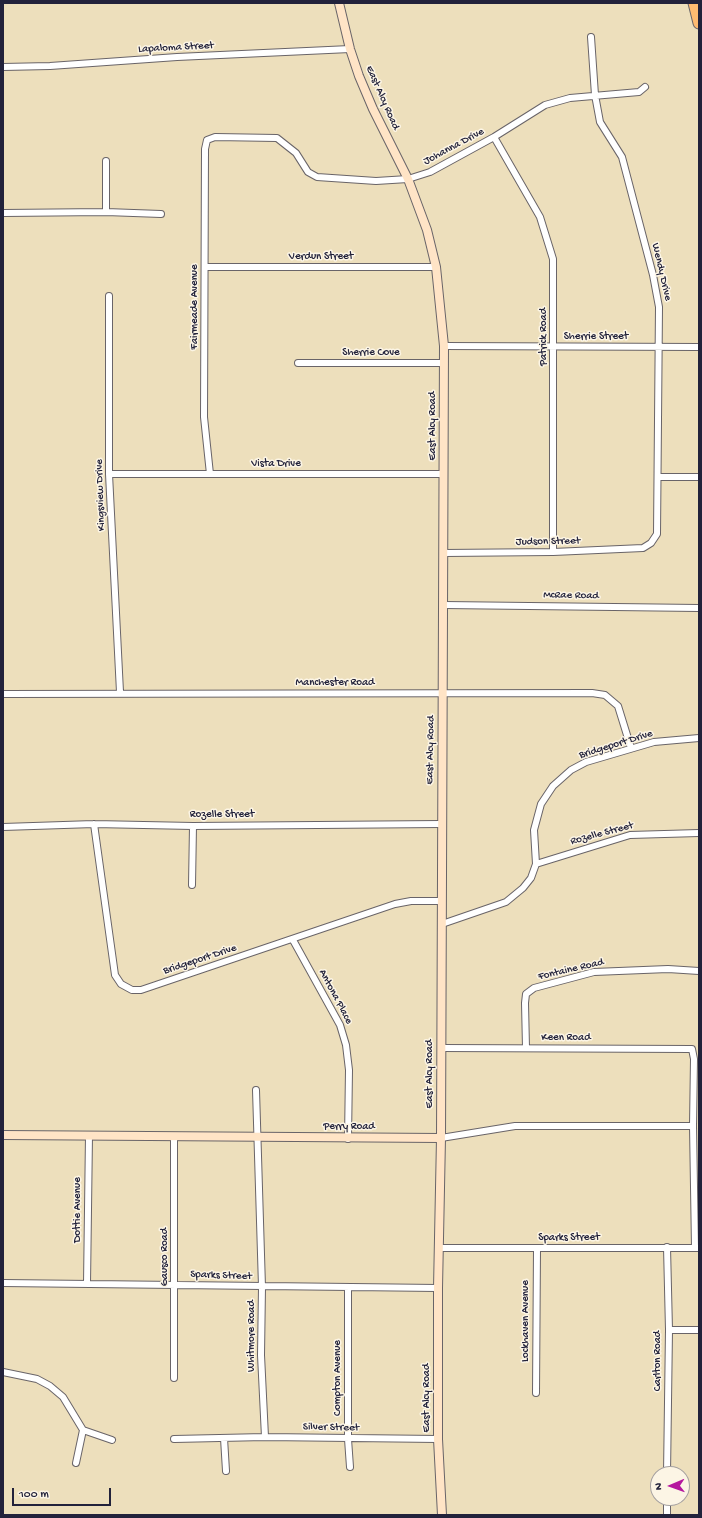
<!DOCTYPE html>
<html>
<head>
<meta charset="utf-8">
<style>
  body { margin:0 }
  #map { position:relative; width:702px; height:1518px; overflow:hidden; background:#eddfbc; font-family:"Gochi Hand",sans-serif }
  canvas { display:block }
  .frame { position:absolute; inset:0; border:4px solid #22223b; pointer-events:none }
  .north { position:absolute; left:650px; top:1466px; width:40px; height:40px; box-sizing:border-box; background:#fcf5e5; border:1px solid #a5a1a1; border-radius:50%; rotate:268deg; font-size:11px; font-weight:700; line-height:16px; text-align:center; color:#22223b }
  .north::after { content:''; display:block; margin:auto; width:14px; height:18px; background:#b5179e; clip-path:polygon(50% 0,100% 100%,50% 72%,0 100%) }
  .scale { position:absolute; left:12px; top:1488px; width:99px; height:18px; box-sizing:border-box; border:2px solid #22223b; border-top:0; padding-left:5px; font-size:12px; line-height:14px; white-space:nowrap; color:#22223b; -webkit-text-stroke:3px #fcf5e5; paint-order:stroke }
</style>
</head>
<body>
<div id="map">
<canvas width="702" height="1518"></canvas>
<div class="frame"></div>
<div class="north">N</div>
<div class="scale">100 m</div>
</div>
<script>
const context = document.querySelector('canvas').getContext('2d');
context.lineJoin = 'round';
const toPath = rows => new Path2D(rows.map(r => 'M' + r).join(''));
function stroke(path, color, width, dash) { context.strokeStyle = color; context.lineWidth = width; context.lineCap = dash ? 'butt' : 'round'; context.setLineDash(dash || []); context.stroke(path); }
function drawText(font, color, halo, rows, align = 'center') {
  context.font = font + ' "Gochi Hand",sans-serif'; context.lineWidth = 3; context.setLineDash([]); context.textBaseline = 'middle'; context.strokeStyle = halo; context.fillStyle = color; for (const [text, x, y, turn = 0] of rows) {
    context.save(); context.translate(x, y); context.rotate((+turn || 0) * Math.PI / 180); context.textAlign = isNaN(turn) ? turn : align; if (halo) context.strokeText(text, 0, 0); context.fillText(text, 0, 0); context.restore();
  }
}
const street = toPath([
  [3,67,50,66,177,57,350,49],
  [494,137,540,217,553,259,553,552],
  [106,161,106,212],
  [3,213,106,212,161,214],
  [206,267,436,267],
  [109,296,109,474,120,692],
  [444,346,699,347],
  [298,363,444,363],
  [109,474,444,474],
  [210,474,204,417,205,149,207,140,215,137,277,138,296,153,308,172,317,177,376,181,408,179,430,172,494,137,545,105,570,98,639,92,645,87],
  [659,477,699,477],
  [444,553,553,552,643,548,651,543,657,534,659,307,653,275,622,157,600,122,595,95,591,37],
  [444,605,699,608],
  [3,694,592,693,605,695,618,706,631,748],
  [94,824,115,975,121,984,132,990,141,990,395,904,411,901,441,901],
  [3,827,94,824,193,826,441,824],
  [536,864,630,835,699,833],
  [192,885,193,826],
  [442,924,506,902,523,888,531,878,536,864,534,830,541,804,553,786,571,770,586,762,654,742,699,738],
  [293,940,340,1025,346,1045,349,1070,348,1139],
  [441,1048,692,1049,694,1059,693,1126,695,1248],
  [526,1048,525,1003,526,994,534,988,594,972,668,969,699,971],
  [256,1090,262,1287,261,1355,265,1437],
  [174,1136,174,1378],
  [441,1138,515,1126,693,1126],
  [667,1247,669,1330,667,1474],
  [439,1248,699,1248],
  [3,1283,438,1288],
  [87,1284,89,1135],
  [348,1288,348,1439,350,1467],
  [669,1330,699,1330],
  [3,1372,37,1379,50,1386,63,1397,83,1430,76,1463],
  [536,1393,537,1249],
  [83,1430,112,1440],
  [224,1438,226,1471],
  [174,1439,265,1437,438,1439],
  [667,1515,667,1498]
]);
const secondary = toPath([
  [339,3,350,49,359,76,373,109,408,179,427,230,436,267,444,346,441,1138,438,1288,438,1439,442,1515],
  [3,1135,441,1138]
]);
const highway = toPath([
  [694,3,699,23]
]);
const streetNames = [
  ["Lapaloma Street",176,48,-3],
  ["East Alcy Road",382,98,66],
  ["Johanna Drive",454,147,-28],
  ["Verdun Street",321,257],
  ["Wendy Drive",661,272,77],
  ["Fairmeade Avenue",195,307,-90],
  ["Patrick Road",544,337,-90],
  ["Sherrie Street",596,337],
  ["Sherrie Cove",371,353],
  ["East Alcy Road",433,426,-90],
  ["Vista Drive",276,464],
  ["Kingsview Drive",101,495,-92],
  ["Judson Street",548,542,-1],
  ["McRae Road",571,596,1],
  ["Manchester Road",335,683],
  ["Bridgeport Drive",616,745,-17],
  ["East Alcy Road",431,750,-89],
  ["Rozelle Street",222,815],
  ["Rozelle Street",602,834,-15],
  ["Bridgeport Drive",200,960,-18],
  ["Fontaine Road",571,970,-13],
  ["Antona Place",335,997,62],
  ["Keen Road",566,1038],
  ["East Alcy Road",430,1074,-90],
  ["Perry Road",349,1127],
  ["Dottie Avenue",78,1210,-90],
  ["Sparks Street",569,1238],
  ["Gausco Road",165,1257,-90],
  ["Sparks Street",221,1276,2],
  ["Lockhaven Avenue",526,1321,-90],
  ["Whitmore Road",252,1336,-90],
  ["Carlton Road",658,1361,-90],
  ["Compton Avenue",338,1378,-90],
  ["East Alcy Road",427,1398,-90],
  ["Silver Street",331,1428,1]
];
stroke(street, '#696468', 8);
stroke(secondary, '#696468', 10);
stroke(highway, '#696468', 13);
stroke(street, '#fff', 6);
stroke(secondary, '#ffe4c6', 8);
stroke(highway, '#ffbb71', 11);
drawText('11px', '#22223b', '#fcf5e5', streetNames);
</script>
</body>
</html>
